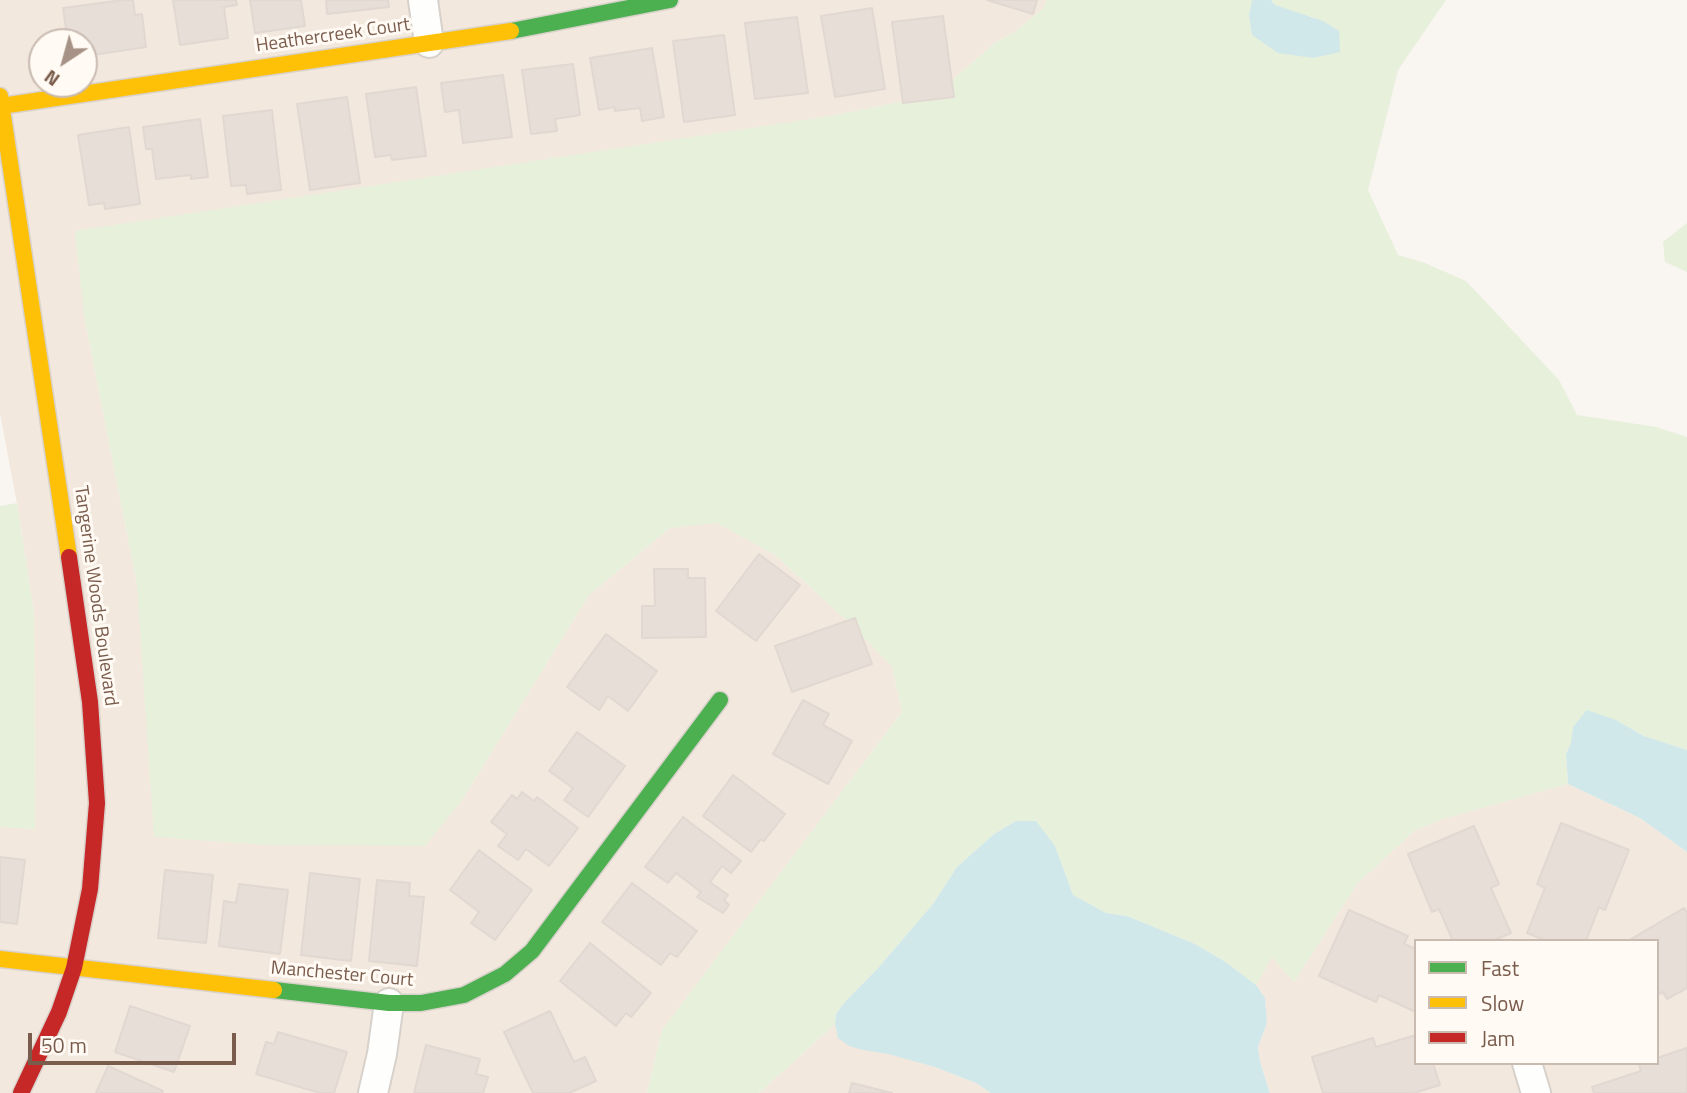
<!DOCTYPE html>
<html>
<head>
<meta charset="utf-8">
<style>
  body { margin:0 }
  #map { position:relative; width:1687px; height:1093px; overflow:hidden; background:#f9f5f0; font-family:"Titillium Web",sans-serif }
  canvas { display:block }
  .legend { position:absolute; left:1414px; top:939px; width:245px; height:126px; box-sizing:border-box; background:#fffaf3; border:2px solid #cabbb1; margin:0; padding:9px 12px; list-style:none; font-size:21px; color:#7a5c4d }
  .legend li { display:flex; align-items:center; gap:14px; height:35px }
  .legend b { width:35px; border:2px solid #cabbb1 }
  .north { position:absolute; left:28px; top:28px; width:70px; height:70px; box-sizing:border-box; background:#fffaf3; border:2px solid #cabbb1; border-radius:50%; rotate:216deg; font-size:19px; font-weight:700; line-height:28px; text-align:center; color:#7a5c4d }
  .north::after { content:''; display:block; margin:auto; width:24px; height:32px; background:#a69286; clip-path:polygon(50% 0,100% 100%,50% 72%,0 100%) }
  .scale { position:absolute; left:28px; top:1033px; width:208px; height:32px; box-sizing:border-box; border:4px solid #7a5c4d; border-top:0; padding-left:9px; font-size:21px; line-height:24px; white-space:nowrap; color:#7a5c4d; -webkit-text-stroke:5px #fffaf3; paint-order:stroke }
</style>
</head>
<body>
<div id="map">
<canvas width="1687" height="1093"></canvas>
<ul class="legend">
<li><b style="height:9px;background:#4caf50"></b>Fast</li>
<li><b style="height:9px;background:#ffc107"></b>Slow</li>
<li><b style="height:9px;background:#c62828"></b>Jam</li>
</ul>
<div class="north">N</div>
<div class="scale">50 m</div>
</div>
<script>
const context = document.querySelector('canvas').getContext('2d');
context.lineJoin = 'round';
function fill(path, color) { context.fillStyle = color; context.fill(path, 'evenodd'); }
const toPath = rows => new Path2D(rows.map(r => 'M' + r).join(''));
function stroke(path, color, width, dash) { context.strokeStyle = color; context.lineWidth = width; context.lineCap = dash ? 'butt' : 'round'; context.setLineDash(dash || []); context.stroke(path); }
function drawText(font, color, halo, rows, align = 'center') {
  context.font = font + ' "Titillium Web",sans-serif'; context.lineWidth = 6; context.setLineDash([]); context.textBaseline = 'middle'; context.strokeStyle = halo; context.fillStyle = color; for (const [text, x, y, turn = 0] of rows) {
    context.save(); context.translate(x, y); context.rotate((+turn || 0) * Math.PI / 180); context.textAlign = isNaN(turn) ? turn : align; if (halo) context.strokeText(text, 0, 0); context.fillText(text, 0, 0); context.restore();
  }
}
const residential = toPath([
  [0,0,1047,0,1043,9,1015,32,996,42,935,95,836,115,84,315,137,585,462,800,589,595,670,528,716,522,775,555,844,618,892,666,902,712,662,1030,647,1093,0,1093,0,827,35,829,34,614,17,503,0,414],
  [42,42,84,42,84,84,42,84],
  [1568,784,1640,818,1687,852,1687,1093,1270,1093,1260,1062,1258,1047,1267,1023,1265,999,1256,985,1272,957,1294,982,1357,884,1414,831,1442,819],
  [1416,941,1657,941,1657,1063,1416,1063],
  [835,1024,838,1037,935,1067,976,1083,991,1093,759,1093]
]);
const green = toPath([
  [1047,0,1252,0,1249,15,1317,18,1295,13,1275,5,1271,0,1446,0,1398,70,1368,190,1398,255,1425,263,1466,281,1559,380,1577,415,1656,427,1687,437,1687,750,1644,736,1616,720,1573,727,1571,743,1566,754,1568,784,1442,819,1414,831,1357,884,1294,982,1272,957,1256,985,1224,961,1195,944,1127,916,1106,913,1073,895,1055,846,1036,822,1016,821,994,834,957,867,933,904,879,967,844,1003,836,1014,835,1024,759,1093,647,1093,662,1030,902,712,892,666,844,618,775,555,717,523,670,528,589,595,462,800,425,846,268,845,154,837,137,585,84,315,75,231,836,115,935,95,996,42,1015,32,1043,9],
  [1687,223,1687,272,1665,262,1663,242],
  [17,503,34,614,35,829,0,827,0,506]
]);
const water = toPath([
  [1252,0,1271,0,1275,5,1323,21,1339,31,1340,52,1313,58,1278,53,1252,35,1249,15],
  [1587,710,1616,720,1644,736,1687,750,1687,852,1640,818,1568,784,1566,754,1571,743,1573,727],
  [1016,821,1036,821,1055,846,1073,895,1106,913,1127,916,1195,944,1224,961,1256,985,1265,998,1267,1023,1258,1047,1260,1062,1270,1093,991,1093,976,1083,935,1067,888,1054,863,1050,849,1046,838,1038,835,1024,836,1014,844,1003,879,967,933,904,957,867,994,834]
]);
const building = toPath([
  [123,0,133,0,135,15,142,14,146,47,86,56,84,58,84,42,68,42,63,8,123,0],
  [173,0,236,0,237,5,224,7,228,38,180,45,173,0],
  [250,0,301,0,305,26,255,33,250,0],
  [326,0,388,0,389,7,327,14,326,0],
  [987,0,1037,0,1033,14,987,0],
  [872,8,885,89,835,97,821,16,872,8],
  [943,16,954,97,903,103,892,22,943,16],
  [797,17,808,93,755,99,745,23,797,17],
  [724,35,735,115,684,122,673,41,724,35],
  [652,48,664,117,642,121,640,108,615,111,614,107,599,110,590,58,652,48],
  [573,64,580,115,555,119,557,131,531,134,522,70,573,64],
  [503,75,512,137,463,143,459,110,445,112,441,83,503,75],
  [416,87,426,156,392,160,391,155,375,157,366,94,416,87],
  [347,97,360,183,310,190,297,104,347,97],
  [272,110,281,190,247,194,246,185,231,186,223,116,272,110],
  [200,119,208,177,191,179,191,175,156,179,152,149,146,149,143,127,200,119],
  [129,127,140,204,105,209,104,203,89,205,78,135,129,127],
  [759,554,800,585,756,641,716,611,759,554],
  [654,569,688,569,688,578,705,578,706,637,642,638,642,606,655,606,654,569],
  [855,618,872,664,792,692,775,646,855,618],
  [606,634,657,671,628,711,608,696,599,710,567,687,606,634],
  [803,700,829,714,823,725,852,741,828,784,773,754,803,700],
  [577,732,625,766,588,817,564,800,573,788,549,771,577,732],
  [733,775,785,814,764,841,761,839,751,852,703,816,733,775],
  [522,792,534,801,537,797,578,828,549,866,526,849,518,860,498,846,507,834,491,822,512,795,517,799,522,792],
  [683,817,741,861,731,873,722,866,710,882,728,895,724,900,729,905,723,913,697,897,701,892,676,873,668,883,645,867,683,817],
  [1561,823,1629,850,1605,910,1599,907,1586,941,1547,941,1527,933,1545,888,1537,884,1561,823],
  [1474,826,1499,884,1491,888,1511,933,1492,941,1453,941,1439,909,1432,912,1408,854,1474,826],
  [479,850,532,890,495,940,471,923,479,912,450,890,479,850],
  [0,857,25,860,17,924,0,922,0,857],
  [165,870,213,875,206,943,158,938,165,870],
  [310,873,360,879,351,961,301,955,310,873],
  [377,880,410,883,409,896,424,897,417,966,369,961,377,880],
  [632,883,697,931,677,957,670,953,661,965,602,922,632,883],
  [239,884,288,890,280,954,219,946,224,901,236,903,239,884],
  [1684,908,1687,913,1687,988,1667,999,1663,992,1657,995,1657,941,1632,941,1631,939,1684,908],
  [1349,910,1408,936,1404,944,1416,949,1416,1012,1379,995,1376,1002,1319,976,1349,910],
  [590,943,651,993,631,1017,626,1013,616,1026,560,981,590,943],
  [130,1006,190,1026,174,1072,115,1052,130,1006],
  [550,1011,574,1062,585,1057,596,1081,569,1093,533,1093,504,1032,550,1011],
  [278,1032,347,1052,334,1093,320,1093,256,1074,266,1042,274,1044,278,1032],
  [1416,1035,1416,1063,1433,1063,1440,1085,1414,1093,1323,1093,1312,1057,1373,1038,1376,1047,1416,1035],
  [426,1045,480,1059,476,1074,488,1077,483,1093,414,1093,426,1045],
  [1687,1048,1687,1093,1594,1093,1592,1087,1641,1071,1639,1064,1657,1063,1657,1058,1687,1048],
  [108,1066,163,1091,162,1093,96,1093,108,1066],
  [852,1083,892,1093,849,1093,852,1083]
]);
const street = toPath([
  [423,0,429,43],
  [1527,1063,1536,1093],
  [373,1093,382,1054,389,1003]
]);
const fast = toPath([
  [511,31,670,0],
  [274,990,389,1003,421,1003,464,995,505,974,532,951,720,700]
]);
const slow = toPath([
  [0,96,69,557],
  [1,106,511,31],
  [0,959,274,990]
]);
const jam = toPath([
  [21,1093,59,1012,74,968,90,889,97,803,90,702,69,557]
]);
const streetNames = [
  ["Heathercreek Court",333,36,-8],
  ["Tangerine Woods Boulevard",95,596,82],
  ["Manchester Court",342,975,5]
];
fill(residential, '#f2e8de');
fill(green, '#e7f0db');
fill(water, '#d0e8ea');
fill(building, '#e6ded7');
stroke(building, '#e2d8d2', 2);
stroke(street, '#d7d1cb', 32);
stroke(fast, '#d9d2cb', 19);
stroke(slow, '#d9d2cb', 19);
stroke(jam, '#d9d2cb', 19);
stroke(street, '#fefefd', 28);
stroke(fast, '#4caf50', 16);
stroke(slow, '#ffc107', 16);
stroke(jam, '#c62828', 16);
drawText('19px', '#7a5c4d', '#fffaf3', streetNames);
</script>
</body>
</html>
